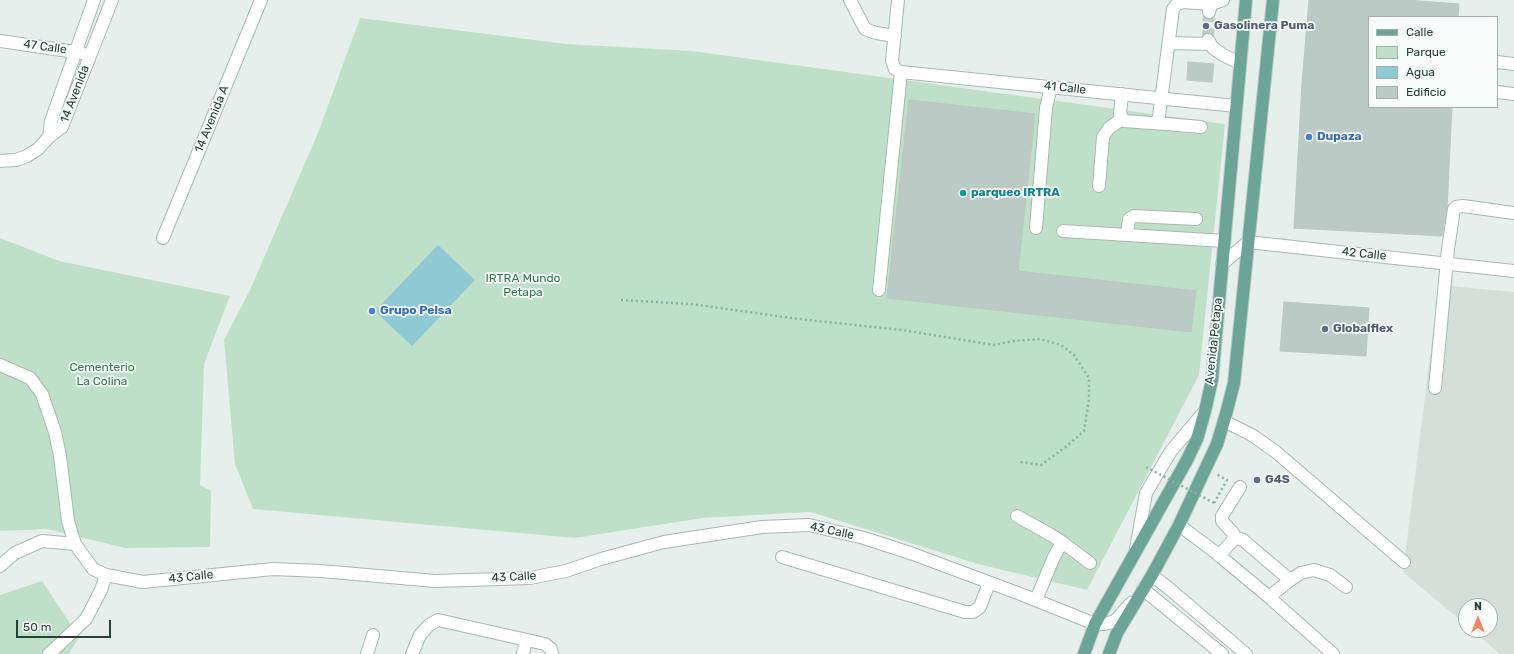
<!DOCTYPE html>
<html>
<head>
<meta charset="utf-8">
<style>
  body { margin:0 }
  #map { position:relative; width:1514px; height:654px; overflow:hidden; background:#e6efeb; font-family:Rubik,sans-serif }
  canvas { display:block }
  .legend { position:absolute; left:1368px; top:16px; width:130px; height:92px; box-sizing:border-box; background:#f7fbf9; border:1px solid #a3b1ad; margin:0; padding:5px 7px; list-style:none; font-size:12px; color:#24423a }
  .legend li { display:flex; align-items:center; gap:8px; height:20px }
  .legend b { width:20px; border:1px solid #a3b1ad }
  .north { position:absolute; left:1458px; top:598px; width:40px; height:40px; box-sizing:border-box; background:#f7fbf9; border:1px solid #a3b1ad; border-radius:50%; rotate:0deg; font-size:11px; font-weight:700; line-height:16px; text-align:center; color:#24423a }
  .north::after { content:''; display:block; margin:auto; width:14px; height:18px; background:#f4845f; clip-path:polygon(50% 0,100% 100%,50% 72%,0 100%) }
  .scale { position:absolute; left:16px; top:620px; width:95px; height:18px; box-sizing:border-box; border:2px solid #24423a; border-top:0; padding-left:5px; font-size:12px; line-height:14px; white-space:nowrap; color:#24423a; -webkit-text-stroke:3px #f7fbf9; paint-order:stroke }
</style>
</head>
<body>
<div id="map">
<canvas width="1514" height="654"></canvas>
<ul class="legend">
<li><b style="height:5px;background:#6aa596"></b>Calle</li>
<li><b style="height:11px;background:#bfe0c8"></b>Parque</li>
<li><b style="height:11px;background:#8ec9d4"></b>Agua</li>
<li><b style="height:11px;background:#bbcac4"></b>Edificio</li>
</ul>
<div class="north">N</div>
<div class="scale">50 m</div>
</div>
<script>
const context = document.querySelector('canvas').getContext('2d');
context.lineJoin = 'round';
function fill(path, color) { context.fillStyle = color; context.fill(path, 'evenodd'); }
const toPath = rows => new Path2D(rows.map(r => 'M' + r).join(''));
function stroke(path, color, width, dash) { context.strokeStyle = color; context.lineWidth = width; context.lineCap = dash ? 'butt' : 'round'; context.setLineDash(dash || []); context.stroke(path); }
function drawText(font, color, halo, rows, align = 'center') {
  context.font = font + ' Rubik,sans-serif'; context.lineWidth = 3.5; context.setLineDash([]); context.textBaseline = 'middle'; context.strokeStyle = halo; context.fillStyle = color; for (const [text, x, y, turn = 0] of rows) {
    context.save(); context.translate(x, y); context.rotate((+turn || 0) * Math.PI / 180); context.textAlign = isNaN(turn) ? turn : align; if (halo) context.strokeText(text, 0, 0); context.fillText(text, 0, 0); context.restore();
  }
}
const built = toPath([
  [1439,285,1514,292,1514,654,1500,654,1472,630,1490,630,1490,606,1466,606,1466,625,1403,572]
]);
const green = toPath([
  [360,18,566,44,692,51,1225,124,1199,375,1087,590,978,564,811,512,702,518,575,538,253,509,235,464,224,340,250,290,318,133],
  [0,238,59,261,230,296,204,364,200,485,211,491,210,547,125,548,47,529,0,531],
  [42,581,79,637,69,654,0,654,0,595]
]);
const water = toPath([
  [438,245,475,280,412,346,375,311]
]);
const building = toPath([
  [1309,0,1406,0,1459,4,1458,17,1369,17,1369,107,1452,107,1447,208,1442,236,1294,228,1302,83,1309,0],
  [1188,62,1214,64,1212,82,1187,80,1188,62],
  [909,100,1035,114,1018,271,1196,291,1191,332,887,298,909,100],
  [1284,302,1369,308,1366,356,1280,351,1284,302]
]);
const minorTunnel = toPath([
  [1208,40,1209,12]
]);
const path = toPath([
  [621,300,691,304,799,319,902,330,994,345,1013,341,1040,339,1061,345,1074,355,1089,378,1089,399,1084,431,1067,446,1041,465,1020,462],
  [1214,503,1227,480,1216,474]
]);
const minor = toPath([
  [850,0,865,29,876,33,895,36],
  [898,0,892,61,895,69,901,72,1236,106],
  [1209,12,1211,4,1223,0],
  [1208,40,1213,48,1223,55,1240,63],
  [0,41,82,53],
  [1169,43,1210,44],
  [1497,62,1514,64],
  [1497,92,1514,94],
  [1122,94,1120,114,1124,121,1151,123,1154,123,1158,120,1159,116,1173,9,1177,4,1183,2,1211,4],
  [1154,123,1201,127],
  [49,137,51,121,94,0],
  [0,161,16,160,27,156,38,149,49,137,62,127,112,0],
  [1099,186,1103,137,1109,128,1122,119],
  [1036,228,1046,108,1051,87],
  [1063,231,1224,241],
  [1127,235,1129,219,1134,216,1196,219],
  [163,238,261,0],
  [1222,264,1248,242,1514,271],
  [879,290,901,72],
  [0,365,30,378,42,394,55,432,60,456,68,521,75,544,93,569,106,575,143,582,273,569,321,571,435,581,530,578,566,571,601,559,664,542,762,527,809,525,864,538,913,554,1023,595,1095,624,1105,624,1115,621,1131,603],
  [1435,388,1448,249,1454,209,1456,207,1463,206,1514,213],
  [1224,421,1252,435,1276,452,1404,562],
  [1017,516,1051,535,1062,542,1053,559,1036,600],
  [1179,525,1215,552,1269,597,1333,654],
  [1234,537,1243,540,1290,580],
  [1062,542,1090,563],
  [1136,549,1146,493,1171,451,1205,411],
  [1219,556,1233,540,1234,537,1233,533,1222,521,1222,516,1240,487],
  [782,557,965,612,973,612,980,607,989,583],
  [0,566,15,553,42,541,75,544],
  [1152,575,1172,591,1246,654],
  [1143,589,1222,654],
  [1269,597,1290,580,1301,573,1314,570,1330,575,1346,587],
  [49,654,86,619,101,590,106,575],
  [367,654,373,635],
  [412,654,420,635,429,625,438,620,545,644,551,649,552,654],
  [523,654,526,640]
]);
const major = toPath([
  [1084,654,1095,624,1187,460,1197,439,1205,411,1212,380,1246,0],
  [1109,654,1117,633,1152,575,1179,525,1217,444,1226,414,1234,383,1273,0]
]);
const pathBridge = toPath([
  [1146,467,1214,503]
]);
const markers = [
  [1206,26,4,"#5c6f8a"],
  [1309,137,4,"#3f7fe0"],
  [963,193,4,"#0f9aa8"],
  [372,311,4,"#3f7fe0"],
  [1325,329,4,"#5c6f8a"],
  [1257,480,4,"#5c6f8a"]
];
const serviceNames = [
  ["Gasolinera Puma",1214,26],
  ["Globalflex",1333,329],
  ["G4S",1265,480]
];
const streetNames = [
  ["47 Calle",45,47,8],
  ["41 Calle",1065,88,6],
  ["14 Avenida",75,94,-69],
  ["14 Avenida A",212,119,-68],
  ["42 Calle",1364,254,6],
  ["Avenida Petapa",1214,341,-84],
  ["43 Calle",832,531,12],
  ["43 Calle",191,577,-6],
  ["43 Calle",514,577,-3]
];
const shopNames = [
  ["Dupaza",1317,137],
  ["Grupo Pelsa",380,311]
];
const cultureNames = [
  ["parqueo IRTRA",971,193]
];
const parkNames = [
  ["IRTRA Mundo",523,279],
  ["Petapa",523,293],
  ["Cementerio",102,368],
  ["La Colina",102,382]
];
fill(built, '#d4dfda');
fill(green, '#bfe0c8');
fill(water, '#8ec9d4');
fill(building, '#bbcac4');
stroke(building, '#b8c9c2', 1);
stroke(minorTunnel, '#bfccc8', 12, [12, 6]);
stroke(minor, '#a8b8b2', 14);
stroke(major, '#c2cac8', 14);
stroke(path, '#86b3a5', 2.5, [2, 3]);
stroke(minor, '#fff', 12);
stroke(major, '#6aa596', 12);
stroke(pathBridge, '#86b3a5', 2.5, [2, 3]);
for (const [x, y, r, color] of markers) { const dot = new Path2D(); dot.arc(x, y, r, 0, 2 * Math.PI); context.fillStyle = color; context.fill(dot); stroke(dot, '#f7fbf9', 1.5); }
drawText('bold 12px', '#4e5e75', '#f7fbf9', serviceNames, 'left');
drawText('12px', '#24423a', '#f7fbf9', streetNames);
drawText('bold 12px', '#366cbe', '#f7fbf9', shopNames, 'left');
drawText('bold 12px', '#0d838f', '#f7fbf9', cultureNames, 'left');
drawText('12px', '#2d7a4b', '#f7fbf9', parkNames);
</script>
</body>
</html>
